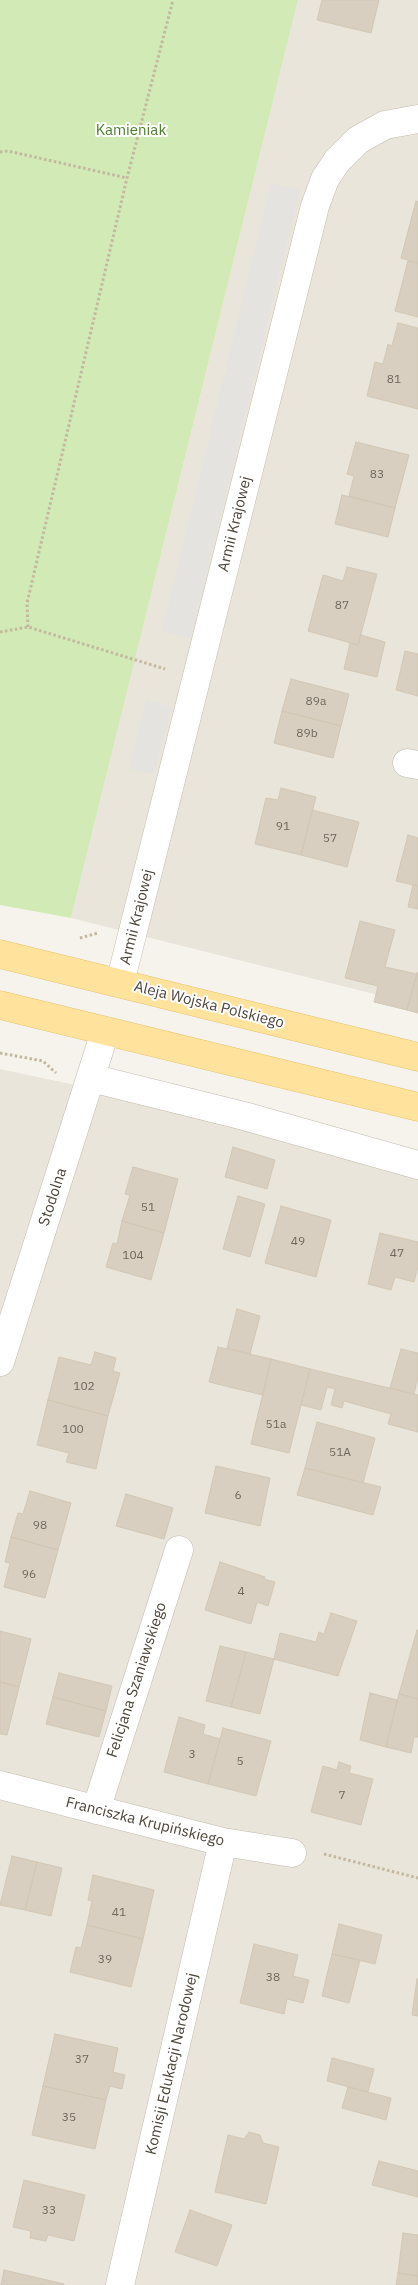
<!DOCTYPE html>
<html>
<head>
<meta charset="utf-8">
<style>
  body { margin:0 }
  canvas { display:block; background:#f6f3ec }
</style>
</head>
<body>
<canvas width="418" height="2285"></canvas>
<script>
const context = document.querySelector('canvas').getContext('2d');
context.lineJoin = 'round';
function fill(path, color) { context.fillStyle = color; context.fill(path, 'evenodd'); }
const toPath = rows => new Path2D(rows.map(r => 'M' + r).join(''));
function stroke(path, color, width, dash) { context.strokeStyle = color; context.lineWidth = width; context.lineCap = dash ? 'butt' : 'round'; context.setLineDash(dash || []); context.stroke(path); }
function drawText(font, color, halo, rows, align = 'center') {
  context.font = font + ' "IBM Plex Sans",sans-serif'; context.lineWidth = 4; context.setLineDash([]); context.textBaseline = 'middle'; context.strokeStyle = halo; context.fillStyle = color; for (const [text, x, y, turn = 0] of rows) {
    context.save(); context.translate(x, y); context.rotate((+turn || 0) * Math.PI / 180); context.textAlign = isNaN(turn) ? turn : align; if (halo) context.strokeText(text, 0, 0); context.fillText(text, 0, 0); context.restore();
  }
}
const residential = toPath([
  [298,0,418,0,418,1005,71,918],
  [0,1069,418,1158,418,2285,0,2285]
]);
const green = toPath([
  [0,0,298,0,71,918,0,905]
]);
const parking = toPath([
  [271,183,300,190,191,638,162,631],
  [146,700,172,707,154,775,129,768]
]);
const building = toPath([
  [322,0,379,0,371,33,317,20,322,0],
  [416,201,418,202,418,263,401,258,416,201],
  [408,261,418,264,418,317,395,311,408,261],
  [398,323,418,328,418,409,367,396,375,362,383,364,388,344,392,346,398,323],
  [356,442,409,455,395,508,349,496,354,476,347,474,356,442],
  [342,495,395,508,388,537,335,524,342,495],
  [347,567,377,574,358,645,308,631,323,575,343,581,347,567],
  [361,635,385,642,377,677,344,669,350,643,358,645,361,635],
  [405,651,418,654,418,696,396,690,405,651],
  [291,679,349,694,341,726,282,711,291,679],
  [282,711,341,726,333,758,274,743,282,711],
  [281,788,316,797,301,855,255,844,266,798,278,800,281,788],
  [312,810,359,822,347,867,301,855,312,810],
  [408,835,418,838,418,886,396,881,408,835],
  [413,885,418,886,418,909,408,907,413,885],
  [360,921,395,930,385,967,417,974,407,1010,374,1002,378,986,345,978,360,921],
  [417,973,418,973,418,1013,407,1010,417,973],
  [233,1147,275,1160,267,1189,225,1177,233,1147],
  [133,1167,178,1179,164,1233,122,1221,130,1195,125,1194,133,1167],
  [238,1196,265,1204,250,1257,223,1249,238,1196],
  [281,1206,331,1220,316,1277,265,1263,281,1206],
  [122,1221,164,1233,151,1280,106,1267,113,1243,117,1244,122,1221],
  [380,1233,418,1242,418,1266,414,1282,395,1277,391,1290,368,1284,380,1233],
  [237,1309,260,1316,250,1354,227,1348,237,1309],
  [218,1347,271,1359,263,1395,209,1382,218,1347],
  [401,1349,418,1353,418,1377,414,1394,390,1388,401,1349],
  [95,1352,116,1358,113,1371,120,1373,108,1416,48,1400,59,1357,91,1365,95,1352],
  [271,1359,310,1369,289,1453,251,1444,271,1359],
  [310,1369,418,1395,418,1432,388,1424,391,1414,344,1401,342,1408,331,1405,335,1389,327,1387,321,1410,301,1405,310,1369],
  [48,1400,108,1416,96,1469,66,1462,69,1453,37,1445,48,1400],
  [317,1422,375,1438,363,1483,305,1468,317,1422],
  [216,1466,270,1478,260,1526,205,1513,216,1466],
  [305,1468,381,1487,373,1515,297,1495,305,1468],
  [30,1491,71,1503,58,1550,11,1537,18,1513,23,1514,30,1491],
  [126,1494,173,1508,164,1539,116,1526,126,1494],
  [11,1537,58,1550,45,1598,4,1587,10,1563,5,1562,11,1537],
  [220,1562,265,1577,264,1579,275,1582,268,1606,257,1602,251,1624,205,1610,220,1562],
  [331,1613,357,1621,338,1676,274,1659,280,1633,316,1642,319,1632,324,1634,331,1613],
  [417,1630,418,1631,418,1699,399,1694,417,1630],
  [0,1631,31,1639,19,1687,0,1682,0,1631],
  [220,1646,246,1652,231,1707,206,1701,220,1646],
  [246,1652,274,1659,260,1714,231,1707,246,1652],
  [59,1673,112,1686,106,1711,53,1697,59,1673],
  [0,1682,19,1687,7,1735,0,1734,0,1682],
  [370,1693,397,1700,386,1747,360,1740,370,1693],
  [399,1694,418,1699,418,1737,414,1737,411,1753,386,1747,399,1694],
  [53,1697,106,1711,99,1737,46,1724,53,1697],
  [179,1717,205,1725,203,1734,220,1739,208,1784,164,1772,179,1717],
  [223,1728,271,1741,256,1796,208,1784,223,1728],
  [339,1762,351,1766,349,1773,373,1779,361,1825,311,1812,323,1766,337,1770,339,1762],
  [12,1856,37,1862,25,1910,0,1905,12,1856],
  [37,1862,62,1868,51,1916,25,1910,37,1862],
  [93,1875,154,1890,143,1939,87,1925,92,1901,88,1900,93,1875],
  [339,1924,382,1935,375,1964,332,1954,339,1924],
  [87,1925,143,1939,131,1987,70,1972,76,1947,81,1948,87,1925],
  [254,1944,298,1955,293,1976,309,1980,303,2003,287,1999,284,2014,240,2003,254,1944],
  [332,1954,360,1960,349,2003,322,1996,332,1954],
  [417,1979,418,1979,418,2016,412,2015,417,1979],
  [55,2034,118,2048,113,2072,125,2075,122,2089,110,2086,106,2100,43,2086,55,2034],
  [332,2058,374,2069,368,2092,327,2081,332,2058],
  [43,2086,106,2100,95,2149,32,2135,43,2086],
  [348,2087,391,2098,386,2120,342,2108,348,2087],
  [249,2132,260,2135,263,2143,279,2147,266,2204,215,2192,228,2135,244,2139,249,2132],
  [379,2161,418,2171,418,2197,372,2185,379,2161],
  [24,2180,85,2195,74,2241,48,2235,46,2241,30,2238,31,2231,13,2227,24,2180],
  [190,2210,232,2225,217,2266,175,2252,190,2210],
  [403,2233,418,2235,418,2276,398,2273,403,2233],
  [4,2270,64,2284,64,2285,1,2285,4,2270],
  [398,2273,418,2276,418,2285,396,2285,398,2273]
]);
const path = toPath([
  [0,152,8,151,127,178],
  [28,627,27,603,127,178,173,0],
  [0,632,28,627,165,669],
  [80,938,98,933],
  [0,1053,43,1061,56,1073],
  [324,1854,418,1878]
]);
const minor = toPath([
  [407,763,418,765],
  [120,983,315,206,325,179,337,161,358,140,385,125,418,119],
  [91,1078,244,1116,418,1165],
  [0,1362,105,1032],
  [0,1785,223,1842,292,1853],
  [96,1810,179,1550],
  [120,2285,223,1842]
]);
const major = toPath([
  [0,954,418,1057],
  [0,1005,418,1107]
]);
const numberNames = [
  ["81",394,380],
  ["83",377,475],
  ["87",342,606],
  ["89a",316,702],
  ["89b",307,734],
  ["91",283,827],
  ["57",330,839],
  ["51",148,1208],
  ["49",298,1242],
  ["47",397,1254],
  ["104",133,1256],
  ["102",84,1387],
  ["51a",276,1425],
  ["100",73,1430],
  ["51A",340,1453],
  ["6",238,1496],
  ["98",40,1526],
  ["96",29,1575],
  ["4",241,1592],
  ["3",192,1755],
  ["5",240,1762],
  ["7",342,1796],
  ["41",119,1913],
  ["39",105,1960],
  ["38",273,1978],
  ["37",82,2060],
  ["35",69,2118],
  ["33",49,2211]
];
const parkNames = [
  ["Kamieniak",131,131]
];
const streetNames = [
  ["Armii Krajowej",235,524,-76],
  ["Armii Krajowej",137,917,-76],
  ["Aleja Wojska Polskiego",209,1005,14],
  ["Stodolna",53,1197,-72],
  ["Felicjana Szaniawskiego",137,1680,-72],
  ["Franciszka Krupińskiego",145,1822,14],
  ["Komisji Edukacji Narodowej",172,2064,-77]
];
fill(residential, '#eae5da');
fill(green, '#d2eab5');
fill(parking, '#e5e3e0');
fill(building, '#d8cfc1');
stroke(building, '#d3c7b4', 1);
stroke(minor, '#c2bbae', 29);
stroke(major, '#e6c16a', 29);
stroke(path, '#c4b79f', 3, [2.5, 2.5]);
stroke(minor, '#fff', 28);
stroke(major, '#ffe39c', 28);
drawText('12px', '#6e675b', null, numberNames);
drawText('15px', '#4a7f2a', '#fff', parkNames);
drawText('15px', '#4b4439', '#fff', streetNames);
</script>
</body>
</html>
